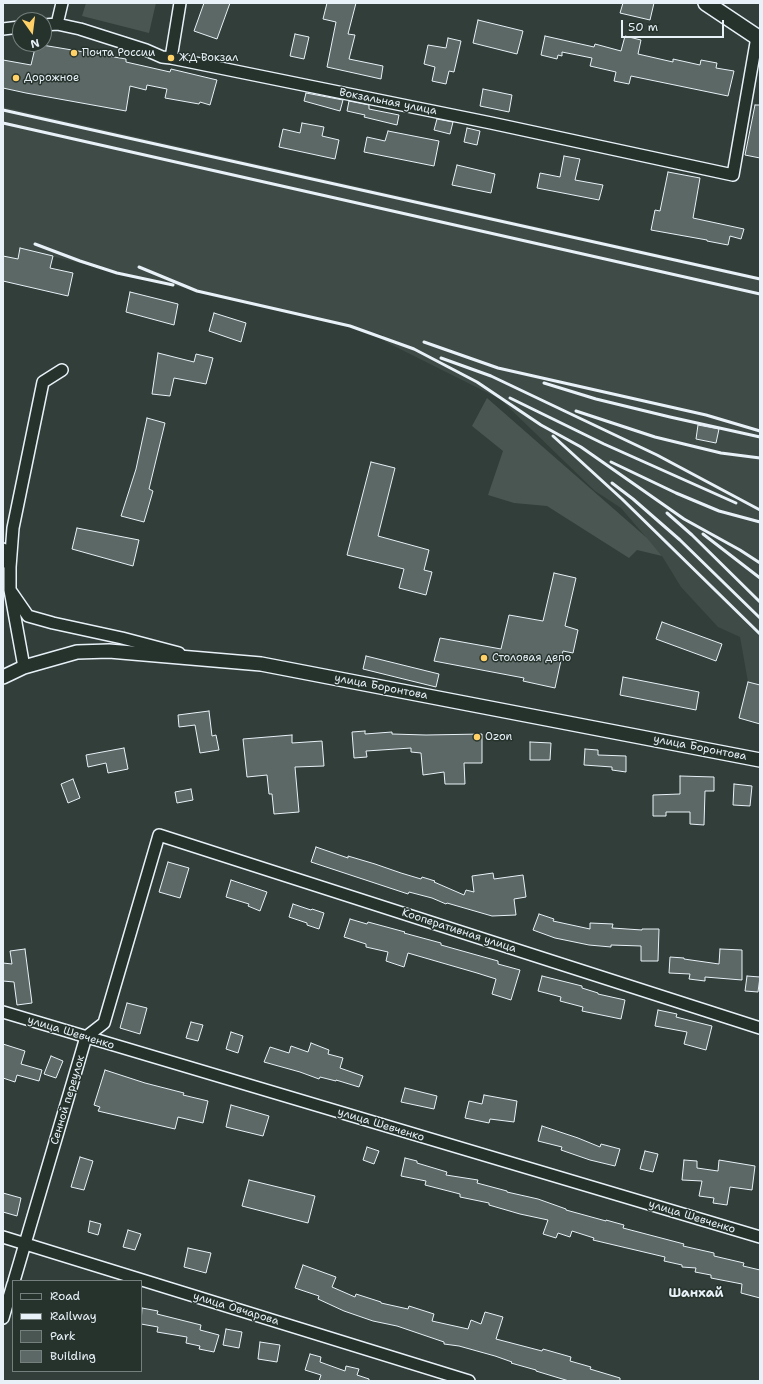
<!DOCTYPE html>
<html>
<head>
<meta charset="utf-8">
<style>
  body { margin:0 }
  #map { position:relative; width:763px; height:1384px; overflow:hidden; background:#323e39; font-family:"Shantell Sans",sans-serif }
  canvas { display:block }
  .frame { position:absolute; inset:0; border:4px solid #e8f1f8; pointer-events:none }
  .legend { position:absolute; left:12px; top:1280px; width:130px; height:92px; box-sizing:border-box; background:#26332d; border:1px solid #747f7e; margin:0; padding:5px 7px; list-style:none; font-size:12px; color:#e8f1f8 }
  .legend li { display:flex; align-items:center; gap:8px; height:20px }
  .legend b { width:20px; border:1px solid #747f7e }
  .north { position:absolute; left:12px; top:12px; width:40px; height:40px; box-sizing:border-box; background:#26332d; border:1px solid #747f7e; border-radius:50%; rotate:166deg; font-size:11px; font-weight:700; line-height:16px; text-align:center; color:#e8f1f8 }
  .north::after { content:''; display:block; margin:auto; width:14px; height:18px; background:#ffd166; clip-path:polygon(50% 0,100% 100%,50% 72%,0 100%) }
  .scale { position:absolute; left:621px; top:20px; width:103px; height:18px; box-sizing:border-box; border:2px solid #e8f1f8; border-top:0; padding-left:5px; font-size:12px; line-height:14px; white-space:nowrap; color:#e8f1f8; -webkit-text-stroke:3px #26332d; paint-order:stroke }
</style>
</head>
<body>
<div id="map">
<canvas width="763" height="1384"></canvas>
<div class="frame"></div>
<ul class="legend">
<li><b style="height:5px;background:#26332d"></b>Road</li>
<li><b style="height:5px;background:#e8f1f8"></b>Railway</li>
<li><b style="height:11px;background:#495651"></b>Park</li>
<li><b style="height:11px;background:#5c6865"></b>Building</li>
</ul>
<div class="north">N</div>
<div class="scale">50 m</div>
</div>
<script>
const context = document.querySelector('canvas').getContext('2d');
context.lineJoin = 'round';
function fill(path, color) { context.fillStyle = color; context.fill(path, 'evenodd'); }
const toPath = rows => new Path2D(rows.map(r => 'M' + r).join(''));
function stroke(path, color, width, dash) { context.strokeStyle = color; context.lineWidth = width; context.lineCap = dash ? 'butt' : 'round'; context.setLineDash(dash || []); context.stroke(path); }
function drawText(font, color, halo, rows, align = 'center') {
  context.font = font + ' "Shantell Sans",sans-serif'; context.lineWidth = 3; context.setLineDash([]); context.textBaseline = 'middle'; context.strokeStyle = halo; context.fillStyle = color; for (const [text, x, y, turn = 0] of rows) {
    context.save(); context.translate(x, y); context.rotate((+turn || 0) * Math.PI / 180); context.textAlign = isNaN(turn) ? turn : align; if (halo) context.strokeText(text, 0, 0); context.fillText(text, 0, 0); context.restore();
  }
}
const built = toPath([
  [3,107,760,277,760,685,748,682,740,637,718,627,681,587,662,556,621,508,595,491,500,399,386,342,382,339,383,335,21,249,18,259,3,256]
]);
const green = toPath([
  [86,3,156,3,149,33,82,16],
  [487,398,647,538,662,556,637,550,629,558,547,506,514,503,488,495,503,451,472,426]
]);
const building = toPath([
  [204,3,230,3,217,39,194,31,204,3],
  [327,3,356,3,348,34,355,35,349,59,383,66,381,79,327,67,336,22,323,19,327,3],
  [623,3,654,3,650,20,620,13,623,3],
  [478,20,523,31,517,54,473,43,478,20],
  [295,34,309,37,304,59,290,56,295,34],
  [545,36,594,47,595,44,621,51,625,36,641,40,638,54,673,62,673,59,700,65,701,60,717,63,716,68,734,71,728,96,631,76,629,84,614,81,616,72,590,66,592,58,562,52,562,56,558,55,557,59,541,55,545,36],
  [448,38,461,41,454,72,449,71,446,84,432,81,435,67,424,64,428,45,446,48,448,38],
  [36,44,126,59,126,62,170,72,171,69,217,80,210,105,200,102,199,104,165,98,167,89,147,85,146,90,130,86,126,111,26,93,3,88,3,60,31,65,36,44],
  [483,89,512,95,509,112,480,106,483,89],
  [306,93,343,100,340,111,304,101,306,93],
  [349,101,369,105,369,109,399,115,397,125,364,117,365,115,347,111,349,101],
  [755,105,760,105,760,158,745,155,755,105],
  [437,119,453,122,450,134,434,130,437,119],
  [302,123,324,127,322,136,339,140,335,159,279,147,283,129,300,133,302,123],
  [467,128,480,131,477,145,464,142,467,128],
  [388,131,439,141,434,166,364,152,367,137,385,141,388,131],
  [564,156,580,159,575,180,603,185,599,200,537,188,540,173,560,177,564,156],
  [457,165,495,174,491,193,452,185,457,165],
  [668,172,700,178,693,218,744,229,741,239,730,236,728,245,707,241,707,240,651,230,655,210,660,211,668,172],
  [20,248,53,256,50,268,73,273,68,296,3,281,3,256,18,259,20,248],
  [130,292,178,304,174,325,126,312,130,292],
  [214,313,246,323,241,342,209,331,214,313],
  [158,353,194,362,196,354,213,358,206,384,174,378,170,396,152,394,158,353],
  [147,418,165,423,149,489,153,491,144,522,121,516,136,469,147,418],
  [698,425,719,429,716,443,696,439,698,425],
  [371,462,395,468,378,536,429,550,424,570,432,572,426,595,399,588,404,569,347,555,371,462],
  [77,528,139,540,133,566,72,549,77,528],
  [554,573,576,578,565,626,578,630,573,653,563,651,555,688,523,681,524,678,434,661,440,638,501,649,509,615,543,621,554,573],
  [662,622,722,644,716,661,656,639,662,622],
  [366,656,439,674,436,687,363,669,366,656],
  [623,677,699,692,696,710,620,695,623,677],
  [748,682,760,685,760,724,739,718,748,682],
  [209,711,212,736,216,735,219,750,200,753,195,725,179,727,178,715,209,711],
  [365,731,365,734,392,732,392,734,426,735,482,734,482,763,464,763,465,784,445,784,444,772,423,775,421,753,411,752,411,748,366,751,367,757,354,758,352,732,365,731],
  [292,735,292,743,322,741,324,766,295,767,299,812,274,814,272,794,269,794,267,775,247,777,243,739,292,735],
  [530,742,551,743,550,760,530,760,530,742],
  [124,748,128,769,108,773,106,763,88,767,86,755,124,748],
  [585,749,598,750,598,755,626,756,626,772,612,770,612,767,584,765,585,749],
  [680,776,714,777,714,791,705,791,704,825,690,824,690,812,666,812,666,816,653,816,653,795,680,794,680,776],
  [73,779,80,798,68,803,61,784,73,779],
  [734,784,752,786,750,806,733,805,734,784],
  [191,789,193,800,177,803,175,792,191,789],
  [316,847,348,858,348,856,375,864,401,873,421,879,422,877,435,881,434,882,464,895,466,890,474,892,472,876,493,873,494,879,523,875,526,897,514,899,516,915,492,916,447,903,446,904,432,898,409,892,408,894,311,862,316,847],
  [168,862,189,868,180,898,159,892,168,862],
  [231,880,267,892,260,911,248,906,249,904,226,897,231,880],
  [293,904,311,910,312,909,324,913,319,929,307,925,307,923,289,917,293,904],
  [539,914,554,919,553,921,590,929,590,923,613,924,612,928,642,930,642,929,659,929,658,961,641,961,641,946,611,945,611,947,589,945,555,938,533,930,539,914],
  [350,919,367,924,368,922,405,932,404,933,441,943,441,945,498,961,498,964,520,970,511,1000,492,994,496,979,477,973,408,953,404,967,386,961,388,952,366,947,366,944,344,937,350,919],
  [25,949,32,1003,17,1005,14,982,3,981,3,963,12,964,10,951,25,949],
  [720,949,742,950,742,980,705,977,705,981,689,979,690,974,669,973,670,957,684,958,684,959,719,964,720,949],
  [542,976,582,986,582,988,598,993,598,994,625,1000,621,1019,582,1011,583,1007,560,1001,561,997,538,991,542,976],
  [747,976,760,977,758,992,745,991,747,976],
  [127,1003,147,1008,140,1034,120,1028,127,1003],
  [658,1010,677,1014,676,1017,712,1026,706,1050,684,1044,687,1032,655,1026,658,1010],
  [191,1022,203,1025,198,1041,186,1038,191,1022],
  [231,1032,243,1036,238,1053,226,1049,231,1032],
  [311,1043,329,1050,328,1054,343,1058,340,1068,363,1076,359,1087,336,1080,336,1081,320,1077,319,1079,300,1072,264,1062,270,1047,289,1053,291,1046,308,1052,311,1043],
  [3,1044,25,1051,21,1064,42,1070,39,1081,17,1075,15,1082,3,1078,3,1044],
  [51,1056,63,1061,56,1078,44,1074,51,1056],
  [105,1070,145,1083,184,1093,183,1095,208,1101,203,1123,178,1117,175,1129,98,1111,100,1107,94,1105,105,1070],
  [405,1088,437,1096,434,1109,401,1102,405,1088],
  [484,1095,517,1101,514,1122,490,1119,489,1123,465,1118,469,1101,482,1104,484,1095],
  [231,1105,269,1116,263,1136,226,1127,231,1105],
  [542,1126,578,1138,600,1147,601,1144,620,1149,615,1166,590,1160,561,1150,562,1147,538,1141,542,1126],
  [367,1147,379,1151,374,1164,363,1160,367,1147],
  [645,1151,658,1154,653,1172,640,1169,645,1151],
  [80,1157,93,1161,84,1190,71,1187,80,1157],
  [405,1158,417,1161,417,1163,447,1172,446,1175,478,1180,477,1183,507,1191,507,1192,538,1199,566,1209,566,1210,606,1221,606,1220,624,1225,623,1228,684,1244,683,1246,714,1253,714,1256,744,1263,743,1266,760,1270,760,1298,741,1293,742,1284,711,1278,711,1275,695,1272,696,1268,682,1267,682,1265,664,1261,665,1257,593,1240,594,1238,572,1231,570,1237,558,1233,556,1238,543,1234,548,1220,520,1214,489,1205,489,1203,460,1197,460,1194,425,1185,426,1181,401,1176,405,1158],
  [684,1160,697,1161,697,1168,718,1171,719,1160,755,1166,752,1190,730,1187,727,1205,713,1203,714,1198,699,1196,702,1181,682,1180,684,1160],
  [249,1180,315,1196,308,1223,242,1206,249,1180],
  [3,1193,21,1198,17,1216,3,1212,3,1193],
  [90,1221,101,1224,98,1235,88,1232,90,1221],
  [128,1230,141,1234,135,1250,123,1247,128,1230],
  [188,1248,211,1253,206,1273,184,1267,188,1248],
  [303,1265,336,1277,332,1287,355,1297,356,1294,381,1302,381,1303,408,1309,409,1306,434,1314,432,1321,468,1329,471,1320,481,1324,485,1312,503,1317,496,1339,542,1351,543,1349,571,1357,570,1361,591,1367,590,1369,620,1378,620,1381,569,1381,536,1371,536,1370,511,1363,512,1362,495,1356,459,1346,444,1344,444,1342,397,1326,373,1321,344,1311,318,1299,319,1296,295,1288,303,1265],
  [142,1308,158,1311,157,1314,201,1325,200,1330,219,1335,214,1352,199,1349,200,1346,186,1343,187,1337,157,1332,158,1327,141,1324,142,1308],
  [226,1329,242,1332,239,1348,223,1345,226,1329],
  [260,1342,280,1345,277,1362,258,1359,260,1342],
  [310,1354,321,1357,320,1362,345,1371,346,1366,359,1369,357,1375,369,1379,369,1381,319,1381,321,1375,305,1370,310,1354]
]);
const minor = toPath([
  [57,24,62,3],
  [44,25,57,24,80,29,146,50,162,57,171,58,491,123,733,175,757,37],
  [3,29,20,27],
  [171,58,180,3],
  [3,549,10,567,10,590,24,667],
  [10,567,13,528,43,382,62,370],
  [10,590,28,616,53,623,122,638,179,653],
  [3,1012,760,1237],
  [3,1237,469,1381],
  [14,1281,86,1037,104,1023,159,835,760,1028],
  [3,1318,13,1284]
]);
const tertiary = toPath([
  [3,677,24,667,77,652,109,651,261,664,760,760]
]);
const secondary = toPath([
  [706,3,760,39]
]);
const rail = toPath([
  [3,110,760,279],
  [3,123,760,294],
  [35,244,80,261,117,273,173,285],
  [139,267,197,291,350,326,414,349,477,382,541,425,581,447,684,519,740,550,760,563],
  [424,342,498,368,706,415,760,431],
  [441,358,491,376,657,455,760,510],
  [544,383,596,399,670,417,760,437],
  [510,398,604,444,736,503],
  [576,411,655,437,721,453,760,458],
  [553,436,622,499,760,634],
  [611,462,676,493,719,511,760,522],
  [612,483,633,499,680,540,760,618],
  [667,513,692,535,760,602],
  [703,534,760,578]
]);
const markers = [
  [74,53,4,"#ffd166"],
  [171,58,4,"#ffd166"],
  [16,78,4,"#ffd166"],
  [484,658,4,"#ffd166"],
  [477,737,4,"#ffd166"]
];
const poiNames = [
  ["Почта России",82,53],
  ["ЖД Вокзал",179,58],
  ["Дорожное",24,78],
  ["Столовая депо",492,658],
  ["Ozon",485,737]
];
const streetNames = [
  ["Вокзальная улица",388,102,11],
  ["улица Боронтова",381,687,11],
  ["улица Боронтова",700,748,11],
  ["Кооперативная улица",459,931,18],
  ["улица Шевченко",71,1033,17],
  ["Сенной переулок",68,1100,-73],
  ["улица Шевченко",381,1125,17],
  ["улица Шевченко",692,1217,17],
  ["улица Овчарова",236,1309,17]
];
const quarterNames = [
  ["Шанхай",696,1294]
];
fill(built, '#3f4b46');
fill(green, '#495651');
fill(building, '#5c6865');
stroke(building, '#e8f1f8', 1);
stroke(minor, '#e8f1f8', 14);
stroke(tertiary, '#e8f1f8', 16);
stroke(secondary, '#e8f1f8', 18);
stroke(minor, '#26332d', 11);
stroke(tertiary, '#26332d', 13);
stroke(secondary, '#26332d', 15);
stroke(rail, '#e8f1f8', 3);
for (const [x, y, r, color] of markers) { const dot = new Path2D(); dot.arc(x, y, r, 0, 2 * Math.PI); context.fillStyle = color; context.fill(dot); stroke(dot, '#26332d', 1.5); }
drawText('11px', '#e8f1f8', '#26332d', poiNames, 'left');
drawText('11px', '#e8f1f8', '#26332d', streetNames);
drawText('bold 13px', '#e8f1f8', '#26332d', quarterNames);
</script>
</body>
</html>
